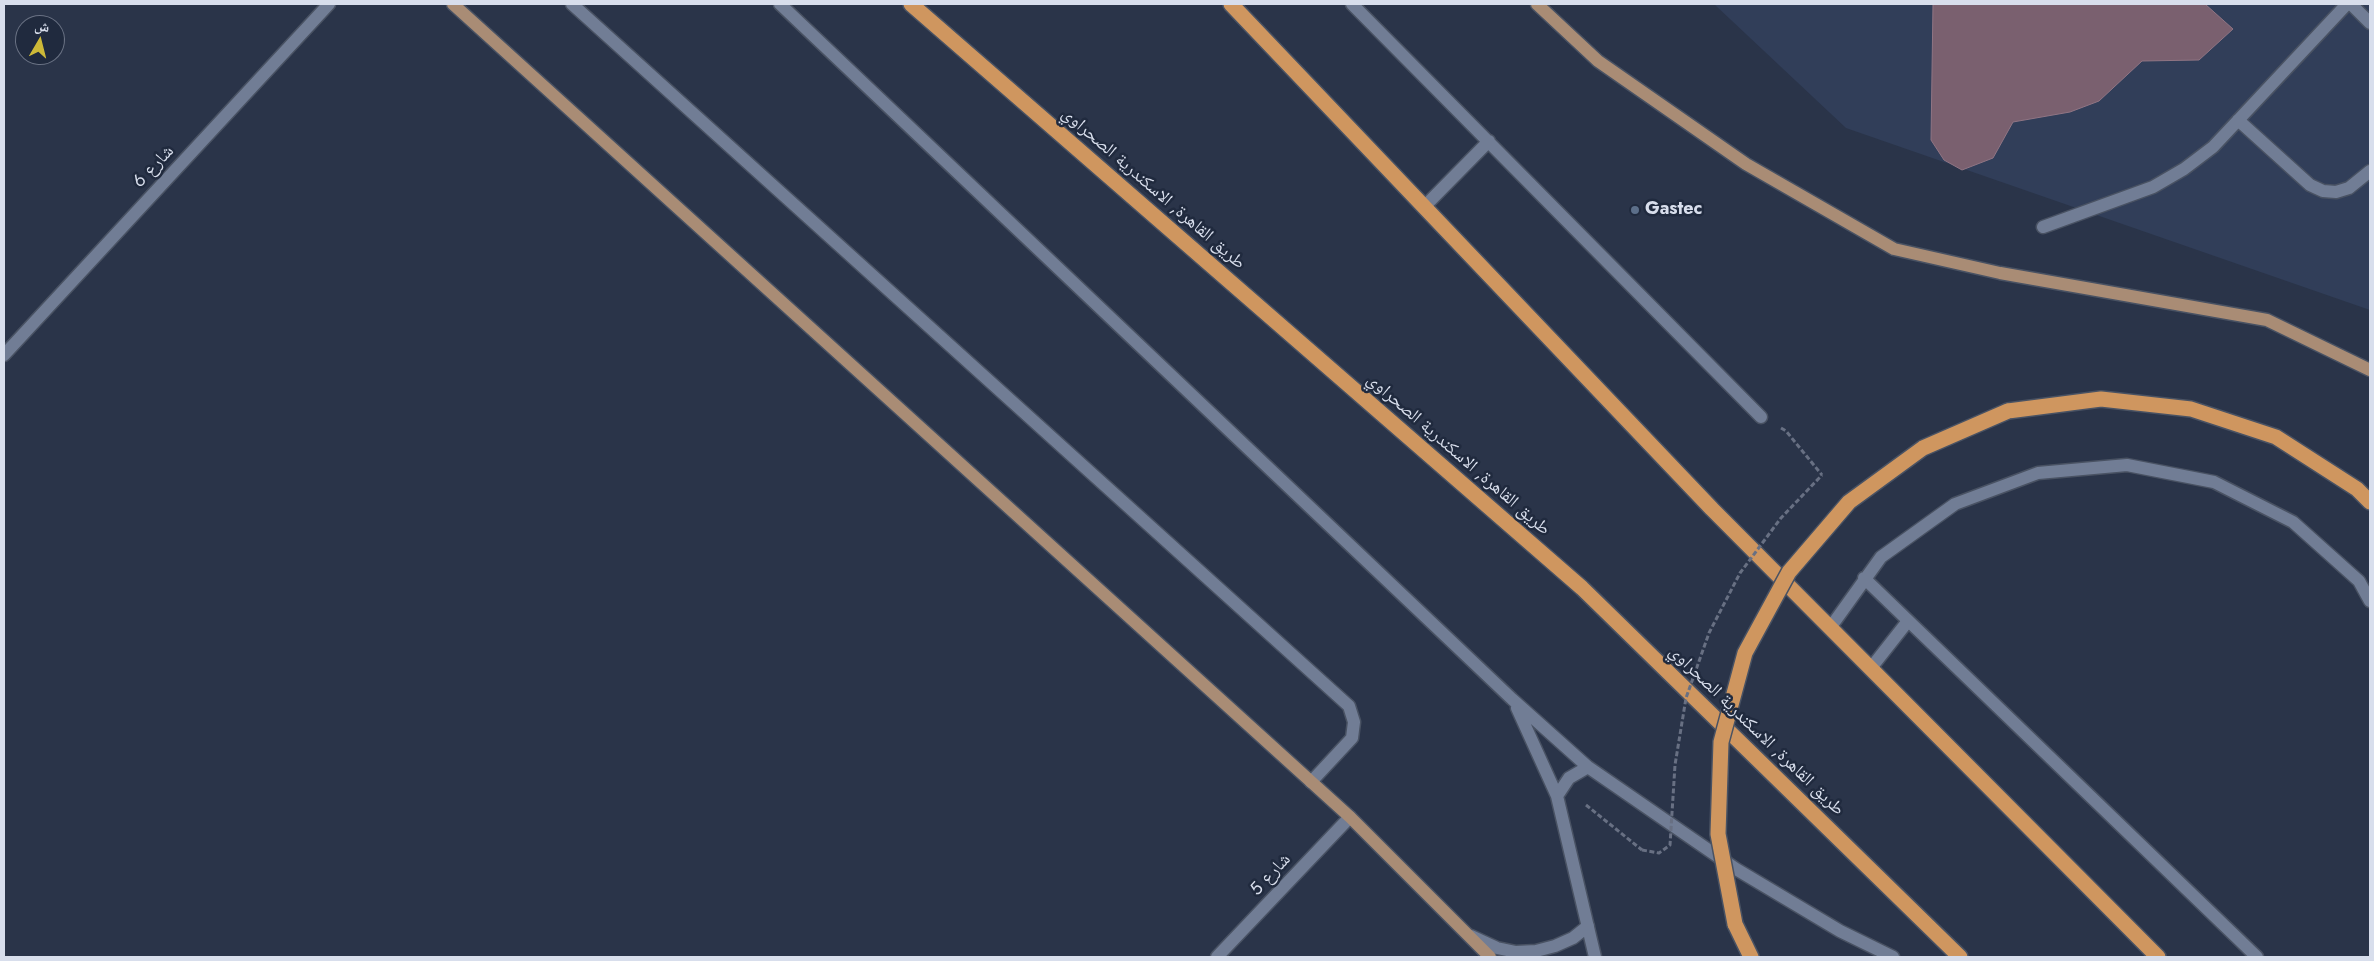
<!DOCTYPE html>
<html>
<head>
<meta charset="utf-8">
<style>
  body { margin:0 }
  #map { position:relative; width:2374px; height:961px; overflow:hidden; background:#2a3449; font-family:Jost,"Noto Naskh Arabic",sans-serif }
  canvas { display:block }
  .frame { position:absolute; inset:0; border:5px solid #d8deec; pointer-events:none }
  .north { position:absolute; left:15px; top:15px; width:50px; height:50px; box-sizing:border-box; background:#202a3e; border:1px solid #6a7284; border-radius:50%; rotate:8deg; font-size:14px; font-weight:700; line-height:20px; text-align:center; color:#d8deec }
  .north::after { content:''; display:block; margin:auto; width:18px; height:22px; background:#cdb938; clip-path:polygon(50% 0,100% 100%,50% 72%,0 100%) }
</style>
</head>
<body>
<div id="map">
<canvas width="2374" height="961"></canvas>
<div class="frame"></div>
<div class="north">ش</div>
</div>
<script>
const context = document.querySelector('canvas').getContext('2d');
context.lineJoin = 'round';
function fill(path, color) { context.fillStyle = color; context.fill(path, 'evenodd'); }
const toPath = rows => new Path2D(rows.map(r => 'M' + r).join(''));
function stroke(path, color, width, dash) { context.strokeStyle = color; context.lineWidth = width; context.lineCap = dash ? 'butt' : 'round'; context.setLineDash(dash || []); context.stroke(path); }
function drawText(font, color, halo, rows, align = 'center') {
  context.font = font + ' Jost,"Noto Naskh Arabic",sans-serif'; context.lineWidth = 5; context.setLineDash([]); context.textBaseline = 'middle'; context.strokeStyle = halo; context.fillStyle = color; for (const [text, x, y, turn = 0] of rows) {
    context.save(); context.translate(x, y); context.rotate((+turn || 0) * Math.PI / 180); context.textAlign = isNaN(turn) ? turn : align; if (halo) context.strokeText(text, 0, 0); context.fillText(text, 0, 0); context.restore();
  }
}
const built = toPath([
  [1714,4,2370,4,2370,310,1846,128]
]);
const building = toPath([
  [1933,4,2205,4,2233,29,2199,60,2142,61,2099,101,2070,112,2013,122,1993,158,1962,170,1944,160,1931,140,1933,4]
]);
const path = toPath([
  [1781,428,1786,431,1822,475],
  [1586,805,1642,850]
]);
const lane = toPath([
  [572,4,1349,706,1354,722,1352,738,1311,782],
  [780,4,1512,699,1588,767,1736,869,1840,931,1893,957],
  [1352,4,1761,417],
  [2238,120,2310,185,2323,191,2336,192,2349,188,2370,171],
  [1424,207,1489,141],
  [2043,227,2153,187,2184,169,2213,147,2347,4],
  [1864,578,2257,957],
  [1830,628,1881,557,1955,504,2038,473,2127,465,2214,482,2293,522,2359,581,2370,601],
  [1871,668,1908,621],
  [1517,708,1557,796,1595,957],
  [1557,796,1569,778,1588,767],
  [1471,936,1497,948,1516,952,1536,951,1555,946,1573,938,1588,926]
]);
const street = toPath([
  [2351,4,2370,23],
  [4,355,329,4],
  [1217,957,1350,817]
]);
const primary = toPath([
  [453,4,1350,817,1490,957],
  [1537,4,1598,61,1746,164,1894,249,2000,273,2267,320,2370,370]
]);
const highway = toPath([
  [911,4,1582,588,1960,957],
  [1231,4,1712,509,2158,957],
  [2008,411,2101,399,2191,409,2276,437,2357,489,2370,502],
  [1735,924,1751,957]
]);
const pathBridge = toPath([
  [1642,850,1659,853,1670,845,1675,765,1686,698,1709,633,1740,573,1781,518,1822,475]
]);
const highwayBridge = toPath([
  [1735,924,1718,834,1721,742,1745,653,1789,572,1849,502,1923,448,2008,411]
]);
const markers = [
  [1635,210,5,"#5c6f8a"]
];
const streetNames = [
  ["شارع 6",154,167,-47],
  ["طريق القاهرة, الاسكندرية الصحراوي",1153,189,41],
  ["طريق القاهرة, الاسكندرية الصحراوي",1458,455,41],
  ["طريق القاهرة, الاسكندرية الصحراوي",1756,731,44],
  ["شارع 5",1271,875,-47]
];
const poiNames = [
  ["Gastec",1645,210]
];
fill(built, '#313e59');
fill(building, '#7a606f');
stroke(building, '#907584', 1);
stroke(lane, '#495263', 15);
stroke(street, '#495263', 15);
stroke(primary, '#495263', 15);
stroke(highway, '#495263', 18);
stroke(path, '#687083', 3, [5, 2.5]);
stroke(lane, '#717d95', 12);
stroke(street, '#717d95', 12);
stroke(primary, '#a98c75', 12);
stroke(highway, '#cf965f', 15);
stroke(highwayBridge, '#495263', 18, []);
stroke(pathBridge, '#687083', 3, [5, 2.5]);
stroke(highwayBridge, '#cf965f', 15);
for (const [x, y, r, color] of markers) { const dot = new Path2D(); dot.arc(x, y, r, 0, 2 * Math.PI); context.fillStyle = color; context.fill(dot); stroke(dot, '#202a3e', 2); }
drawText('18px', '#d8deec', '#202a3e', streetNames);
drawText('bold 18px', '#d8deec', '#202a3e', poiNames, 'left');
</script>
</body>
</html>
